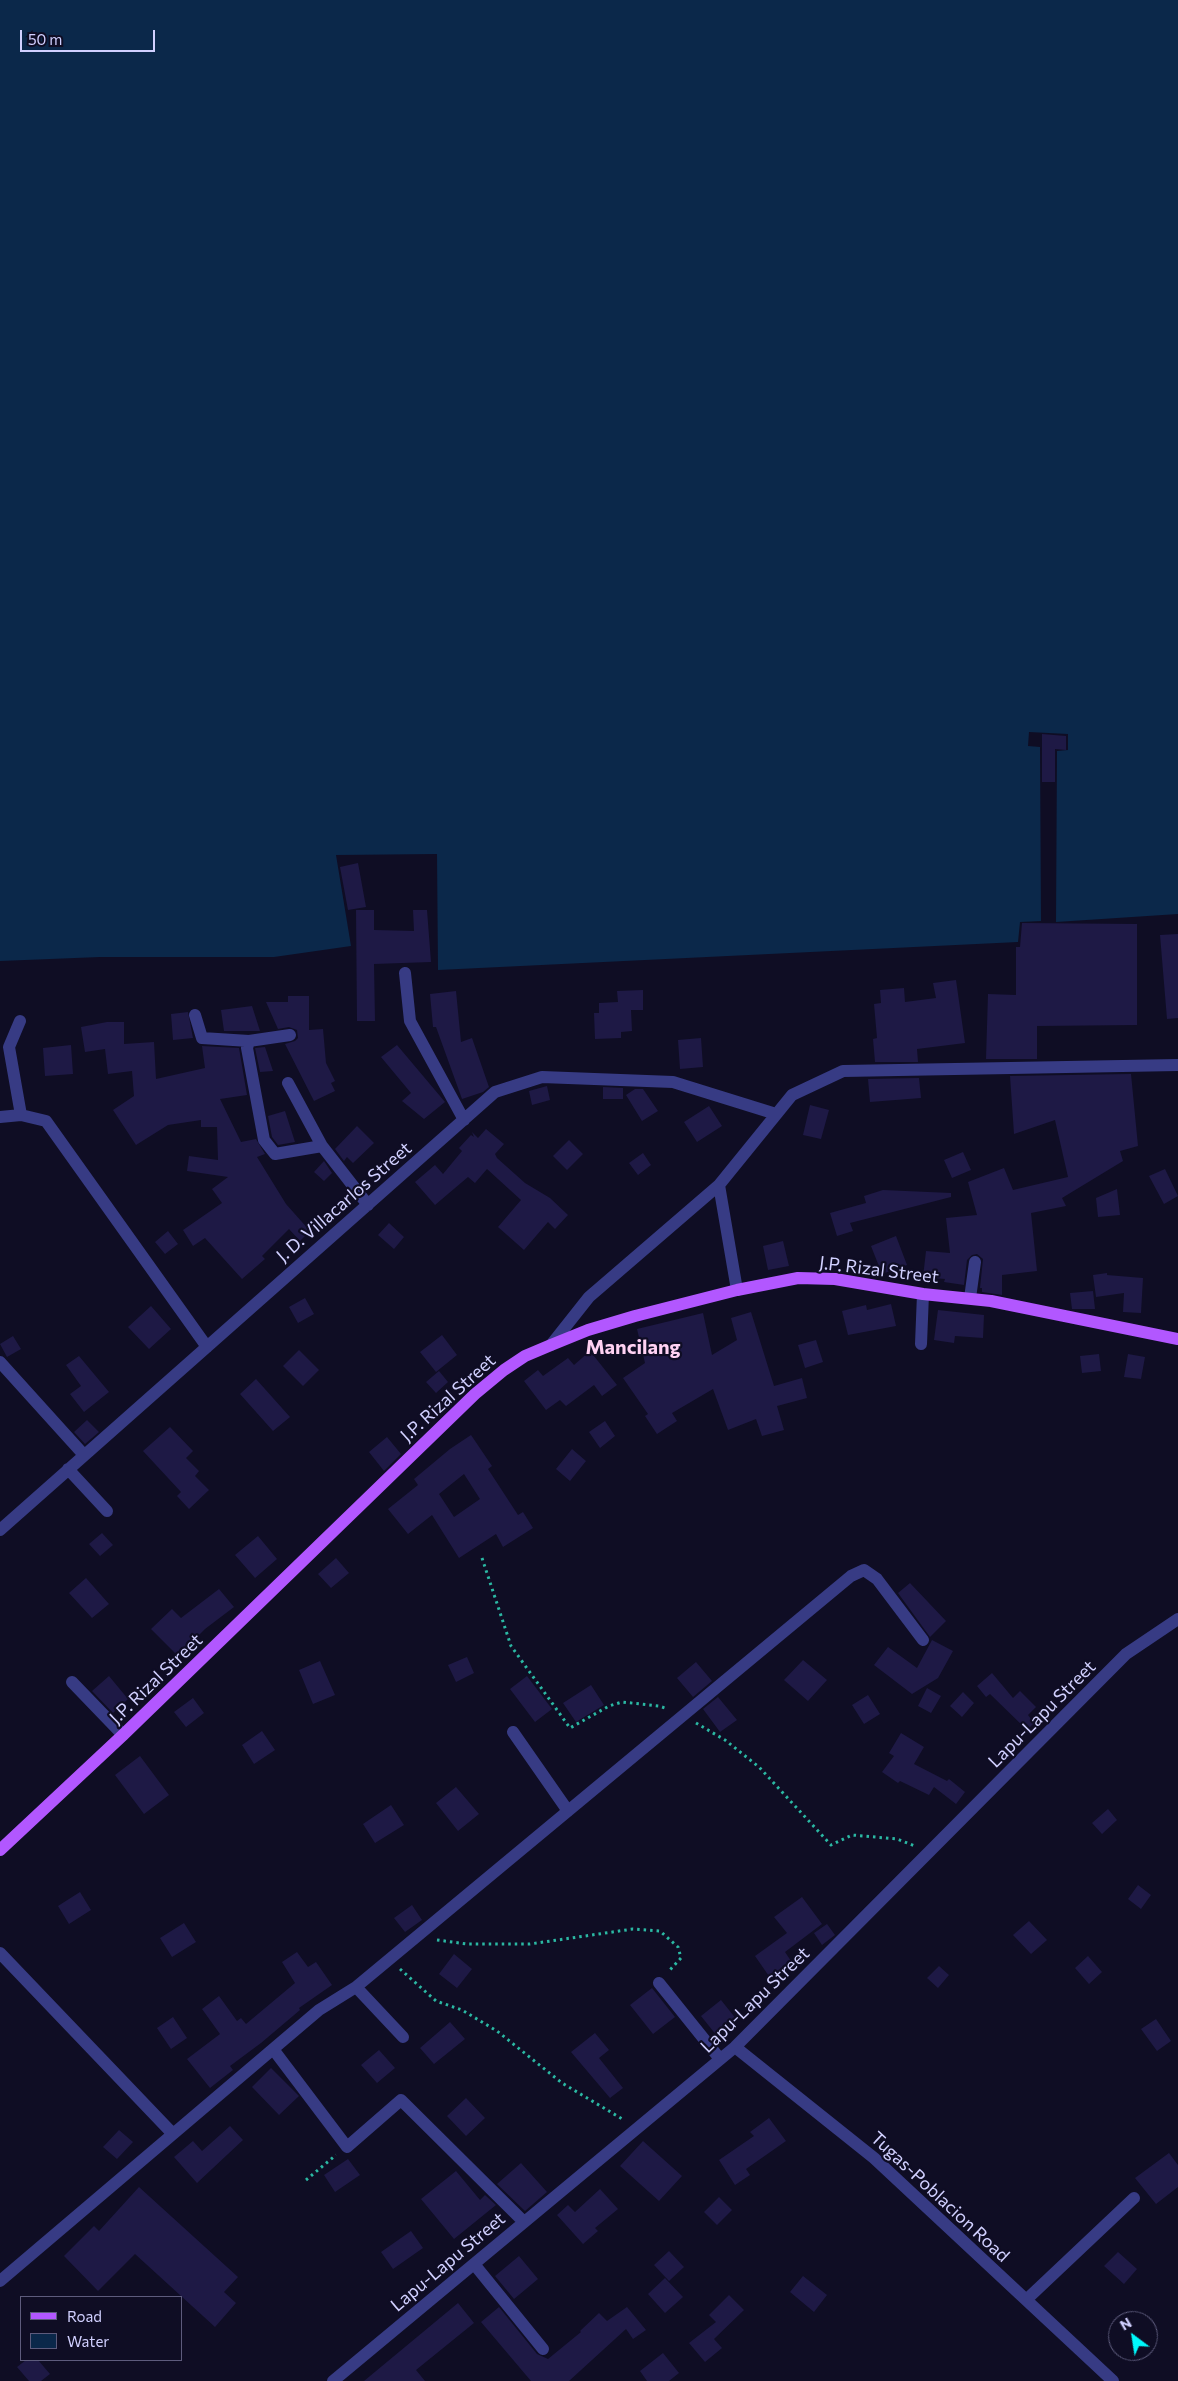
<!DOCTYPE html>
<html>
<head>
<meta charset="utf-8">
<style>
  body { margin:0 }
  #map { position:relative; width:1178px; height:2381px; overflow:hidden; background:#0f0d24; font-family:Commissioner,sans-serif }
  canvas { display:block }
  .legend { position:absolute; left:20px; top:2296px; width:162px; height:65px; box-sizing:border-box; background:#0f0d24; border:1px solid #5d5b7c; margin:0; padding:6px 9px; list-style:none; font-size:15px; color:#d1d0ff }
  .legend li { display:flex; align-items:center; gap:10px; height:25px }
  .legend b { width:25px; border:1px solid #5d5b7c }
  .north { position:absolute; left:1108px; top:2311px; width:50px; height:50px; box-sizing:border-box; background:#0f0d24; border:1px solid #5d5b7c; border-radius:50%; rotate:329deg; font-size:14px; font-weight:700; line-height:20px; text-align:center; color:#d1d0ff }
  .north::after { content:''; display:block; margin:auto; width:18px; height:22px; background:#00f8fb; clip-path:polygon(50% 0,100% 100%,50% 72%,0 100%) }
  .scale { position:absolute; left:20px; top:30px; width:135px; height:22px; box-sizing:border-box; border:2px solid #d1d0ff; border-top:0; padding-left:6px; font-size:15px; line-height:18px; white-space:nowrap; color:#d1d0ff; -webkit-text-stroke:4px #0f0d24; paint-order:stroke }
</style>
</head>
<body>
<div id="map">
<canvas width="1178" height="2381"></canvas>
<ul class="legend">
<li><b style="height:6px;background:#b257ff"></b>Road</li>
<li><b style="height:14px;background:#0b284a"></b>Water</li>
</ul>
<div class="north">N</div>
<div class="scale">50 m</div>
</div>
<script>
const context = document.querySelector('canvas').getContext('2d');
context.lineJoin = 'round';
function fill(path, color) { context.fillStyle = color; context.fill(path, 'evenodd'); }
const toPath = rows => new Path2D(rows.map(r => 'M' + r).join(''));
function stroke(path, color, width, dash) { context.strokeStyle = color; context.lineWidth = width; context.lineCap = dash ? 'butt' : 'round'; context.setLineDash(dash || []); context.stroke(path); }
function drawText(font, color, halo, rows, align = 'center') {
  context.font = font + ' Commissioner,sans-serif'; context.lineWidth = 4.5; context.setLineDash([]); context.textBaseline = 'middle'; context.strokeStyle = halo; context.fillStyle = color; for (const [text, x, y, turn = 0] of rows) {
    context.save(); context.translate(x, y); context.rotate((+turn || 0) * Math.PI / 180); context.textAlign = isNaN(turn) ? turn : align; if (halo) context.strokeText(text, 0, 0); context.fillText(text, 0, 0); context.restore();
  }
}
const water = toPath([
  [0,0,1178,0,1178,914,1056,922,1057,751,1068,750,1068,734,1029,732,1028,746,1040,747,1041,921,1020,922,1018,942,438,970,437,854,336,855,351,946,274,957,100,957,0,961]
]);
const building = toPath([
  [1042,734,1066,736,1066,750,1055,749,1055,782,1042,782],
  [358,863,366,907,348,910,340,867],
  [356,910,374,910,374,930,414,931,413,910,427,910,431,962,374,964,375,1021,357,1021],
  [1022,923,1137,924,1137,1025,1037,1026,1037,1059,986,1059,988,994,1016,995,1016,947,1020,947],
  [1178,934,1178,1018,1167,1019,1160,935],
  [956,980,965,1043,917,1049,918,1062,875,1062,873,1039,877,1038,874,1004,881,1003,880,990,904,988,905,1002,936,998,933,983],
  [643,990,643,1010,631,1010,632,1031,621,1032,621,1038,595,1039,594,1013,599,1013,599,1003,618,1002,617,991],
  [456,991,461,1042,472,1038,489,1087,483,1092,462,1099,436,1027,433,1027,430,994],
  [288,996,309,996,309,1030,323,1029,326,1063,335,1081,331,1083,335,1091,314,1101,285,1044,295,1041,298,1038,297,1030,289,1027,278,1029,266,1002,288,1002],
  [252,1006,260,1031,224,1031,221,1010],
  [188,1012,193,1038,173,1040,171,1014],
  [107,1022,124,1022,124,1044,154,1042,156,1079,205,1068,202,1046,239,1048,247,1095,220,1099,241,1142,256,1139,265,1154,257,1157,286,1204,310,1231,300,1241,289,1229,262,1256,265,1259,242,1279,205,1238,193,1246,183,1230,222,1203,212,1189,228,1177,187,1171,189,1156,218,1160,217,1127,201,1127,201,1120,168,1125,136,1145,113,1110,134,1096,132,1071,108,1074,105,1049,85,1052,81,1027],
  [701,1038,703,1067,680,1069,678,1040],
  [71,1045,73,1074,45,1076,43,1048],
  [397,1045,445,1102,424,1119,402,1101,411,1093,381,1057],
  [265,1047,273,1071,260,1072,255,1048],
  [1131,1074,1138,1146,1120,1151,1123,1161,1062,1198,1066,1206,1031,1213,1037,1271,1002,1275,1002,1295,982,1292,982,1288,980,1288,983,1259,977,1254,972,1255,967,1260,964,1285,944,1282,945,1279,923,1277,926,1251,950,1253,946,1218,977,1215,968,1182,1004,1168,1013,1190,1068,1177,1055,1120,1014,1134,1010,1076],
  [919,1078,921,1098,870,1102,868,1079],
  [547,1086,550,1100,532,1105,529,1091],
  [603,1087,623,1088,623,1099,603,1099],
  [635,1089,643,1089,658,1111,642,1121,626,1095],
  [810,1105,829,1110,821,1139,803,1135],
  [709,1106,722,1126,697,1142,684,1122],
  [285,1111,295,1142,278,1145,272,1137,268,1116],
  [357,1126,374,1143,353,1163,347,1157,344,1161,335,1149],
  [486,1129,504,1144,495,1154,497,1158,525,1183,550,1198,568,1215,555,1229,548,1222,524,1250,498,1227,521,1200,487,1169,475,1183,468,1177,435,1205,415,1182,435,1165,443,1174,462,1151,459,1148,471,1135,474,1137,472,1132,478,1138],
  [569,1140,583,1154,567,1170,553,1156],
  [963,1152,971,1170,952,1178,944,1160],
  [643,1153,651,1165,638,1175,629,1163],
  [324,1161,332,1173,324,1181,314,1172],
  [1165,1169,1178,1196,1164,1204,1149,1176],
  [1117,1189,1120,1215,1098,1217,1096,1198],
  [883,1190,951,1193,951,1197,850,1223,853,1231,837,1236,830,1213,866,1203,864,1196],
  [389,1223,404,1237,394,1249,378,1235],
  [168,1231,178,1244,165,1254,155,1242],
  [896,1236,907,1265,882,1274,871,1246],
  [783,1241,789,1266,768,1270,763,1246],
  [1107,1273,1107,1275,1143,1278,1141,1313,1123,1312,1124,1293,1096,1297,1093,1275],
  [1093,1291,1095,1309,1072,1309,1070,1293],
  [305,1298,314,1314,298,1323,289,1307],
  [891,1304,896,1326,848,1335,842,1311,866,1305,867,1310],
  [151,1306,171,1329,149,1349,128,1327],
  [938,1310,984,1315,983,1338,955,1336,954,1343,934,1340],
  [751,1312,774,1386,802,1378,807,1398,777,1406,784,1430,762,1436,756,1419,728,1430,713,1389,672,1413,677,1421,657,1434,645,1416,648,1414,623,1378,645,1363,637,1329,703,1313,712,1355,737,1340,731,1318],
  [442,1335,457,1355,436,1372,420,1352],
  [13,1336,21,1349,7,1357,0,1344],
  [816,1340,823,1362,805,1368,798,1345],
  [299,1350,319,1370,303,1386,283,1366],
  [590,1351,617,1385,602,1396,594,1385,566,1406,560,1400,546,1410,524,1381,538,1370,543,1376,568,1358,574,1365],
  [1099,1354,1101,1371,1082,1373,1080,1356],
  [1128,1354,1145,1357,1141,1379,1124,1377],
  [79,1356,109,1392,84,1412,70,1394,81,1386,66,1365],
  [439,1371,448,1382,436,1393,426,1382],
  [256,1379,290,1417,273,1431,240,1394],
  [87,1420,99,1432,85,1444,74,1432],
  [605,1421,615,1436,600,1448,589,1432],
  [170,1427,193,1451,186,1458,199,1471,195,1476,209,1490,189,1509,177,1496,181,1492,143,1451],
  [471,1435,492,1466,488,1469,518,1515,523,1512,533,1528,503,1547,496,1534,459,1558,432,1515,408,1534,388,1509,418,1485,414,1479,450,1449],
  [464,1474,480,1499,454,1517,439,1494],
  [387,1437,401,1454,384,1471,369,1452],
  [572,1449,586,1461,570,1481,556,1469],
  [102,1533,113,1545,100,1556,89,1544],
  [258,1536,277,1559,255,1578,235,1555],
  [336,1558,349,1573,331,1588,318,1574],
  [86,1578,109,1604,92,1618,69,1593],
  [910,1583,946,1621,930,1637,898,1593],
  [219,1589,234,1607,205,1629,178,1656,151,1629,172,1609,181,1618],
  [932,1640,953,1651,938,1678,912,1694,874,1665,888,1647,917,1668],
  [467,1657,474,1673,456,1682,448,1665],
  [803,1660,827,1680,808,1701,784,1680],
  [320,1661,335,1695,313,1704,299,1670],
  [696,1662,712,1681,693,1697,677,1678],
  [992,1673,1013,1698,1020,1691,1036,1707,1028,1715,1034,1723,1027,1730,990,1694,986,1697,977,1686],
  [109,1676,128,1699,113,1713,92,1691],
  [527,1676,552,1709,535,1722,510,1689],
  [591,1685,604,1705,576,1722,563,1703],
  [927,1688,941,1696,931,1713,918,1706],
  [963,1692,974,1703,962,1717,950,1706],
  [868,1695,880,1714,864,1724,852,1705],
  [718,1697,737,1720,720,1732,703,1709],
  [193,1698,204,1713,186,1727,174,1712],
  [262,1731,275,1750,254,1764,242,1745],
  [901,1733,924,1747,914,1764,947,1781,949,1779,965,1792,956,1804,934,1787,929,1795,900,1781,898,1783,882,1772,894,1756,889,1753],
  [140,1756,169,1795,144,1814,115,1775],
  [456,1787,479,1814,458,1831,436,1803],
  [391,1805,404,1825,375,1843,363,1824],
  [1108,1809,1117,1820,1102,1834,1092,1823],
  [1138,1885,1151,1895,1141,1909,1128,1899],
  [80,1892,91,1910,69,1924,58,1906],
  [802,1897,822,1924,785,1952,793,1964,771,1979,755,1956,787,1933,774,1917],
  [412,1905,422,1920,405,1932,394,1918],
  [1029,1921,1047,1940,1031,1954,1013,1935],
  [184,1923,196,1942,172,1957,160,1938],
  [827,1924,835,1935,822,1945,814,1933],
  [297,1952,308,1967,316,1962,332,1985,299,2008,300,2010,261,2043,230,2066,233,2070,210,2088,187,2059,220,2034,202,2009,219,1996,237,2021,241,2018,246,2024,295,1983,282,1962],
  [454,1954,472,1969,457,1988,439,1974],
  [1088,1956,1102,1972,1089,1984,1075,1968],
  [939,1966,949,1975,938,1988,927,1978],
  [652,1988,675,2017,653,2034,630,2005],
  [721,2000,737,2020,717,2036,701,2016],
  [173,2017,187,2038,171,2049,157,2028],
  [1156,2019,1171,2041,1157,2051,1141,2029],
  [450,2022,465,2039,434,2064,420,2048],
  [595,2033,609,2050,599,2058,623,2088,610,2098,571,2052],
  [379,2050,395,2068,377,2083,361,2065],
  [271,2068,299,2096,279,2115,252,2087],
  [466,2098,485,2118,466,2136,447,2116],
  [769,2118,786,2141,746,2169,750,2175,735,2185,719,2160,754,2136,750,2132],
  [230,2126,243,2140,197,2183,174,2157,193,2141,202,2151],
  [119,2130,133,2142,117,2159,103,2147],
  [643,2141,682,2176,659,2201,620,2166],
  [1169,2153,1178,2165,1178,2187,1156,2204,1135,2178],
  [348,2159,360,2175,335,2192,324,2175],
  [521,2163,547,2192,525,2211,497,2184],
  [456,2171,480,2200,485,2195,496,2205,454,2239,421,2199],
  [139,2187,238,2277,224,2292,236,2303,215,2327,135,2254,98,2291,64,2256,94,2226,99,2231],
  [600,2189,618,2209,595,2228,598,2231,583,2244,557,2215,568,2205,575,2212],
  [719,2197,732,2210,717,2225,704,2212],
  [411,2231,423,2248,393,2269,381,2252],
  [669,2251,684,2267,669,2281,654,2265],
  [1118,2252,1137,2269,1124,2284,1104,2266],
  [519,2256,538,2279,514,2299,495,2276],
  [803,2276,827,2295,814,2312,790,2292],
  [665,2278,683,2297,665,2313,648,2294],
  [729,2295,744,2310,714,2339,722,2348,705,2362,689,2343,716,2322,709,2315],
  [458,2303,474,2323,416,2370,425,2381,364,2381],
  [499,2307,537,2354,548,2359,581,2332,580,2331,599,2313,607,2321,627,2307,646,2330,633,2339,626,2329,569,2381,531,2381,481,2322],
  [663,2353,679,2373,669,2381,647,2381,640,2371],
  [26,2360,38,2360,50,2374,41,2381,29,2381,17,2367]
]);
const path = toPath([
  [482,1558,511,1646,570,1728,609,1706,622,1702,659,1706,668,1709],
  [696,1723,725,1740,759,1767,831,1845,852,1835,897,1839,915,1846],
  [437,1940,467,1944,530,1944,633,1929,660,1931,678,1947,681,1958,668,1972],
  [400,1969,436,2001,462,2010,497,2031,562,2083,624,2120],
  [306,2180,336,2155]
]);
const minor = toPath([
  [405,973,410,1021,464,1120],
  [195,1015,202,1038,249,1041],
  [20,1021,9,1047,21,1115],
  [290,1035,249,1041,247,1048,264,1140,275,1154,322,1146],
  [288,1083,322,1146,368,1205],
  [0,1117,21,1115,46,1121,207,1347],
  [719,1185,737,1290],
  [970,1298,975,1262],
  [921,1344,923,1294],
  [551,1345,589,1297,719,1185,792,1095,843,1071,1178,1065],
  [0,1362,84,1455],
  [68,1469,107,1511],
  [0,1530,495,1092,542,1077,673,1082,776,1114],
  [72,1682,123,1735],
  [513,1732,568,1811],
  [0,1953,173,2134],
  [659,1983,720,2059],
  [356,1987,403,2037],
  [735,2047,874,2158,1113,2381],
  [273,2049,347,2147,401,2100,524,2222],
  [474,2264,543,2349],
  [0,2281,319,2010,356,1987,851,1576,864,1570,877,1579,923,1640],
  [1026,2300,1134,2198],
  [333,2381,735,2047,1126,1654,1178,1619]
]);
const major = toPath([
  [0,1850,123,1735,475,1394,504,1370,525,1356,551,1345,588,1330,635,1316,737,1290,798,1278,835,1279,923,1294,991,1301,1178,1339]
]);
const streetNames = [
  ["J. D. Villacarlos Street",344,1202,-41],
  ["J.P. Rizal Street",879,1270,7],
  ["J.P. Rizal Street",448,1398,-42],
  ["J.P. Rizal Street",156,1679,-44],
  ["Lapu-Lapu Street",1042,1714,-45],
  ["Lapu-Lapu Street",755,2000,-44],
  ["Tugas-Poblacion Road",940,2197,43],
  ["Lapu-Lapu Street",448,2262,-40]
];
const quarterNames = [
  ["Mancilang",633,1347]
];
fill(water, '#0b284a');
fill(building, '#1e1945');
stroke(path, '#2bb8a3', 3, [2.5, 4]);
stroke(minor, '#373b84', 12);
stroke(major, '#b257ff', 12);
drawText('18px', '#d1d0ff', '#0f0d24', streetNames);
drawText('bold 20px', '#ffd2f3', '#0f0d24', quarterNames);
</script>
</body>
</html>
